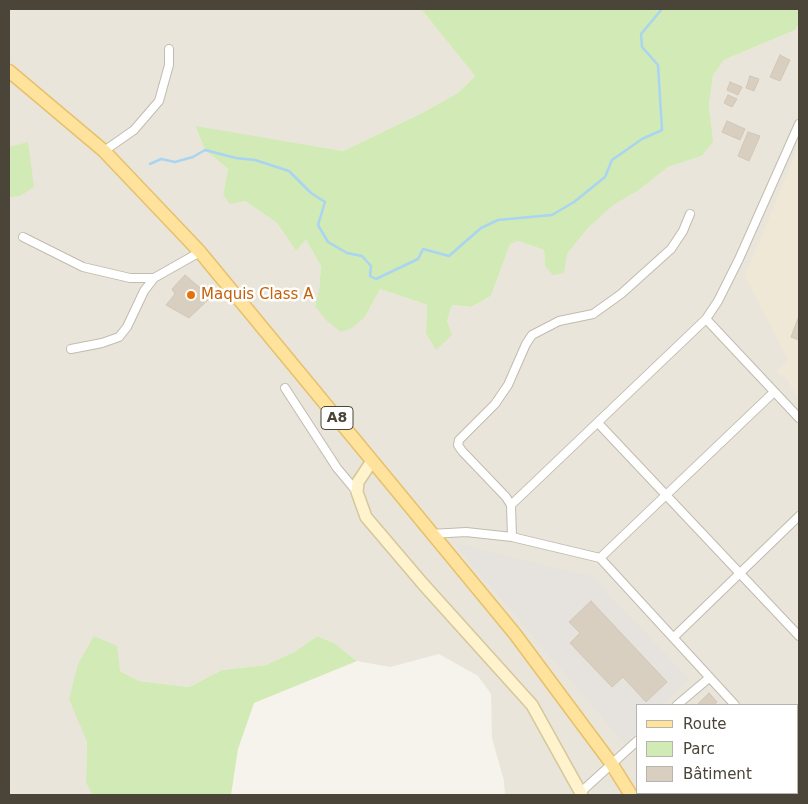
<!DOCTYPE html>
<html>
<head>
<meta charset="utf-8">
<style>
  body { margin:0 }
  #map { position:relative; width:808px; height:804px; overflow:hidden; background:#f6f3ec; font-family:"DejaVu Sans",sans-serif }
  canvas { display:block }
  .frame { position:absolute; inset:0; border:10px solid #4b4439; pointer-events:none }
  .legend { position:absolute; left:636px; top:704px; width:162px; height:90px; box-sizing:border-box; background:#fff; border:1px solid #b7b4b0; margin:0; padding:6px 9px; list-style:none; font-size:15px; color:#4b4439 }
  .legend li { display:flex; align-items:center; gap:10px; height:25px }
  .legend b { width:25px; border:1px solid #b7b4b0 }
</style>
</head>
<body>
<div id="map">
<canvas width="808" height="804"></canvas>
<div class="frame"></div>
<ul class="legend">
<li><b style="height:6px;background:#ffe39c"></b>Route</li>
<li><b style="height:14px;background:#d2eab5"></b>Parc</li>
<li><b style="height:14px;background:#d8cfc1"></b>Bâtiment</li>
</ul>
</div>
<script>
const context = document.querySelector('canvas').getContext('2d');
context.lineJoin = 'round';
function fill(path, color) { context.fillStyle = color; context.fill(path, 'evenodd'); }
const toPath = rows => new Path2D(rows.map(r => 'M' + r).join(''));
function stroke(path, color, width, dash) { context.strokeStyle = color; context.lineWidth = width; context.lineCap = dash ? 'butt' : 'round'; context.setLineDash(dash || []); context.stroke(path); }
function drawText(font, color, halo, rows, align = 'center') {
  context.font = font + ' "DejaVu Sans",sans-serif'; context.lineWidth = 5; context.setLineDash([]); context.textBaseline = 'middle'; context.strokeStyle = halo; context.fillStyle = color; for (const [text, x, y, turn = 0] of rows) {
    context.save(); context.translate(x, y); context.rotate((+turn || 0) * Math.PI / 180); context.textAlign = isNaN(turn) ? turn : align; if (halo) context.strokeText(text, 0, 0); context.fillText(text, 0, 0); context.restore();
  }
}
const residential = toPath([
  [9,9,421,9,475,76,458,93,422,113,343,151,195,127,205,150,228,169,223,195,245,201,277,223,296,251,306,240,321,266,319,290,315,306,365,317,380,289,427,305,426,333,447,321,452,305,471,307,491,296,510,244,518,241,544,250,545,266,567,254,588,228,613,204,639,190,668,167,702,156,712,142,709,106,713,75,724,60,795,30,799,23,799,795,505,795,504,781,492,738,491,694,478,676,439,654,390,667,357,661,334,643,317,636,296,651,266,665,222,670,189,687,139,681,120,671,80,724,87,742,86,783,92,795,9,795],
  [637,705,797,705,797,793,637,793]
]);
const industrial = toPath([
  [454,543,591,576,689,679,663,705,637,705,637,732,625,744]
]);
const education = toPath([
  [799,145,799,399,785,377,776,372,788,360,745,276]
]);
const green = toPath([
  [421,9,799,9,799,23,795,30,724,60,713,75,709,106,713,142,702,156,668,167,639,190,613,205,588,228,567,254,564,273,553,275,545,266,544,250,518,241,510,244,491,296,471,307,452,305,447,321,452,335,436,350,426,333,427,305,380,289,365,317,352,328,341,332,327,321,315,306,319,290,321,266,306,240,296,251,277,223,245,201,230,204,223,195,228,169,205,150,195,126,343,151,422,113,458,93,475,76],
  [28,142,34,187,20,196,9,197,9,147],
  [94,636,117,646,120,671,139,681,189,687,222,670,266,665,296,651,317,636,334,643,357,661,254,703,238,749,231,795,92,795,86,783,87,742,69,699,78,664]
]);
const stream = toPath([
  [150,164,161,159,175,162,193,157,205,150,236,158,255,160,289,171,311,193,325,202,318,225,328,242,347,253,362,256,371,266,370,276,376,279,418,259,423,249,449,256,481,228,498,220,552,215,574,202,605,177,612,160,642,139,662,130,658,65,642,47,641,34,662,9]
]);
const building = toPath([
  [780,55,790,60,780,81,770,77,780,55],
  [750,76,759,79,754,91,746,88,750,76],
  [730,82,742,87,738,95,727,90,730,82],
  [728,95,737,99,732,107,724,103,728,95],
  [727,121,745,129,740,140,722,132,727,121],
  [748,132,760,136,749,161,738,156,748,132],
  [185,275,211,297,189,318,166,305,175,294,172,289,185,275],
  [799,316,799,340,791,337,799,316],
  [591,601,667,682,646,702,623,677,612,687,570,643,580,633,569,622,591,601],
  [709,693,717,702,714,705,697,705,709,693],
  [771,793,796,793,793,795,773,795,771,793]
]);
const street = toPath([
  [104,151,134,130,159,101,169,65,169,49],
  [23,237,83,267,130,278,154,278,200,252],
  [706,319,799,418],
  [71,349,102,343,119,337,127,327,144,291,154,278],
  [285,388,337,468,357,492],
  [598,423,799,636],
  [511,505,506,497,462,451,458,445,459,440,495,404,508,385,526,344,532,335,559,321,593,314,621,294,671,249,683,231,690,214],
  [431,534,466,532,512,537,600,558,735,705],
  [512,537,511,505,706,319,718,301,739,259,799,124],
  [600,558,774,392],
  [674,637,799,516],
  [677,705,709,678],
  [797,770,799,773],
  [581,792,637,741]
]);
const secondary = toPath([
  [372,461,358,482,357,492,366,517,423,584,532,705,582,795]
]);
const primary = toPath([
  [9,71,104,151,200,252,515,634,611,763,631,795]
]);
const markers = [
  [191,295,5,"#e8710a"]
];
const shields = [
  [337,418,32]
];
const shieldNames = [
  ["A8",337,418]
];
const foodNames = [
  ["Maquis Class A",201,295]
];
fill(residential, '#eae5da');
fill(industrial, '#e6e2dd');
fill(education, '#efe8d6');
fill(green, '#d2eab5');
stroke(stream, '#a9d4f2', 2.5);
fill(building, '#d8cfc1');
stroke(building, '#d3c7b4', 1);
stroke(street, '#c2bbae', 10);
stroke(secondary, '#d6c79b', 14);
stroke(primary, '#e6c16a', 15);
stroke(street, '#fff', 8);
stroke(secondary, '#fff3cd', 11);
stroke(primary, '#ffe39c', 12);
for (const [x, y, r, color] of markers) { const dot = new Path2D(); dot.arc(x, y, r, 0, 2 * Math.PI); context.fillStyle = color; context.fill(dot); stroke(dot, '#fff', 2); }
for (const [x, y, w] of shields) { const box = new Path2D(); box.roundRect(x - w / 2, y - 11.5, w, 23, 4); context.fillStyle = '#fff'; context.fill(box); stroke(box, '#4b4439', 1); }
drawText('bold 14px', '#4b4439', null, shieldNames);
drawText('15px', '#c56008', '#fff', foodNames, 'left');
</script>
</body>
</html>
